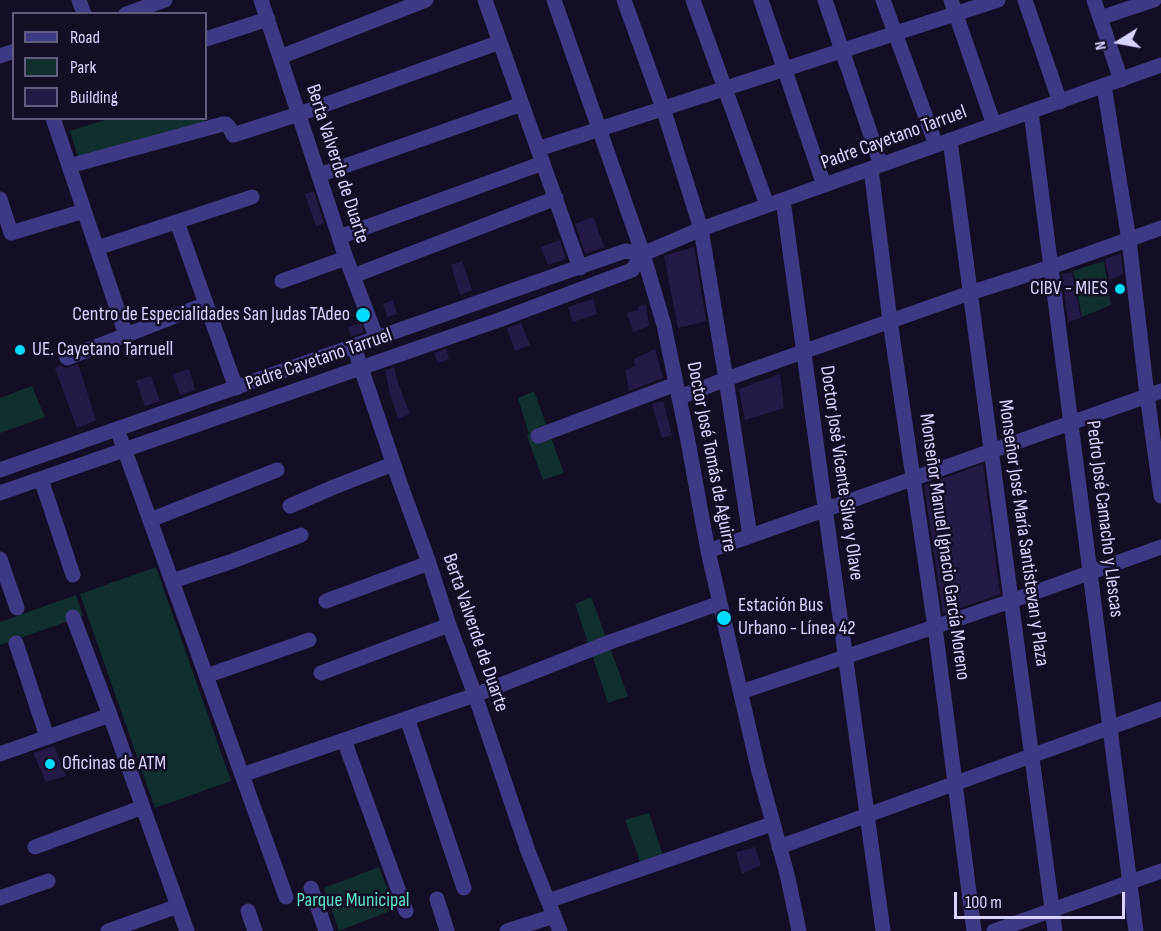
<!DOCTYPE html>
<html>
<head>
<meta charset="utf-8">
<style>
  body { margin:0 }
  #map { position:relative; width:1161px; height:931px; overflow:hidden; background:#130e25; font-family:"Sofia Sans Condensed",sans-serif }
  canvas { display:block }
  .legend { position:absolute; left:12px; top:12px; width:195px; height:108px; box-sizing:border-box; background:#130e25; border:2px solid #625d7c; margin:0; padding:8px 10px; list-style:none; font-size:18px; color:#d9d3ff }
  .legend li { display:flex; align-items:center; gap:12px; height:30px }
  .legend b { width:30px; border:2px solid #625d7c }
  .north { position:absolute; left:1089px; top:12px; width:60px; height:60px; -webkit-text-stroke:4px #130e25; paint-order:stroke; rotate:259deg; font-size:16px; font-weight:700; line-height:24px; text-align:center; color:#d9d3ff }
  .north::after { content:''; display:block; margin:auto; width:21px; height:27px; background:#d9d3ff; clip-path:polygon(50% 0,100% 100%,50% 72%,0 100%) }
  .scale { position:absolute; left:954px; top:892px; width:171px; height:27px; box-sizing:border-box; border:3px solid #d9d3ff; border-top:0; padding-left:8px; font-size:18px; line-height:21px; white-space:nowrap; color:#d9d3ff; -webkit-text-stroke:4px #130e25; paint-order:stroke }
</style>
</head>
<body>
<div id="map">
<canvas width="1161" height="931"></canvas>
<ul class="legend">
<li><b style="height:8px;background:#3e3984"></b>Road</li>
<li><b style="height:16px;background:#112f2f"></b>Park</li>
<li><b style="height:16px;background:#251a46"></b>Building</li>
</ul>
<div class="north">N</div>
<div class="scale">100 m</div>
</div>
<script>
const context = document.querySelector('canvas').getContext('2d');
context.lineJoin = 'round';
function fill(path, color) { context.fillStyle = color; context.fill(path, 'evenodd'); }
const toPath = rows => new Path2D(rows.map(r => 'M' + r).join(''));
function stroke(path, color, width, dash) { context.strokeStyle = color; context.lineWidth = width; context.lineCap = dash ? 'butt' : 'round'; context.setLineDash(dash || []); context.stroke(path); }
function drawText(font, color, halo, rows, align = 'center') {
  context.font = font + ' "Sofia Sans Condensed",sans-serif'; context.lineWidth = 5; context.setLineDash([]); context.textBaseline = 'middle'; context.strokeStyle = halo; context.fillStyle = color; for (const [text, x, y, turn = 0] of rows) {
    context.save(); context.translate(x, y); context.rotate((+turn || 0) * Math.PI / 180); context.textAlign = isNaN(turn) ? turn : align; if (halo) context.strokeText(text, 0, 0); context.fillText(text, 0, 0); context.restore();
  }
}
const green = toPath([
  [204,118,205,122,78,157,70,131,108,119],
  [1104,261,1111,305,1082,317,1073,271],
  [32,386,45,417,0,433,0,398],
  [534,391,564,473,543,480,527,436,529,434,518,398],
  [156,567,231,781,155,808,80,594],
  [76,595,83,616,0,645,0,622],
  [591,597,628,696,608,703,575,604],
  [649,813,664,859,642,867,625,820],
  [379,867,395,909,339,931,324,888]
]);
const building = toPath([
  [314,191,324,223,316,226,305,194],
  [593,217,604,247,585,254,575,224],
  [560,240,566,259,548,265,541,247],
  [694,247,706,321,678,328,664,256],
  [1121,254,1123,274,1109,280,1105,259],
  [462,261,472,290,460,295,451,265],
  [1072,272,1081,318,1068,322,1062,274],
  [593,299,597,314,573,322,568,307],
  [393,300,397,314,387,317,383,304],
  [646,304,649,326,633,332,627,313,638,310,638,307],
  [361,323,364,332,351,337,348,327],
  [521,323,530,345,515,351,507,328],
  [446,349,449,359,438,363,434,353],
  [655,349,663,378,629,391,625,370,635,366,634,359],
  [78,364,96,420,77,428,55,368,60,365,66,368],
  [394,368,397,380,410,414,398,419,389,390,385,370],
  [189,369,195,390,180,395,173,374],
  [780,374,784,408,745,420,739,389],
  [151,376,160,401,145,406,136,381],
  [663,401,672,435,662,438,652,404],
  [983,464,1000,594,943,614,924,485],
  [54,746,66,776,46,782,33,753],
  [755,847,761,865,742,874,736,852]
]);
const minor = toPath([
  [79,0,84,14],
  [261,0,346,258,377,339],
  [485,0,580,268],
  [554,0,643,254,664,325,687,436,708,551,758,768,788,878,799,931],
  [624,0,663,108,701,229,726,379,750,536],
  [693,0,767,205],
  [761,0,824,185],
  [825,0,881,165],
  [883,0,936,145],
  [951,0,994,125],
  [1025,0,1060,102],
  [1094,0,1121,80],
  [126,14,165,0],
  [1100,18,1154,0],
  [206,39,268,19],
  [0,56,14,51],
  [280,57,426,0],
  [1104,86,1129,240,1147,395,1161,496],
  [1031,112,1136,931],
  [53,118,126,335],
  [950,140,1055,931],
  [538,149,998,0],
  [69,166,223,124,226,124,229,127,233,135,299,114,500,42],
  [871,169,890,321,935,627,974,931],
  [319,175,522,104],
  [0,199,11,233,84,211],
  [783,200,883,931],
  [177,222,236,388],
  [339,237,543,163],
  [97,248,252,197],
  [353,276,556,198],
  [282,281,346,258],
  [354,347,401,486,429,563,449,625,475,695,528,851,560,931],
  [67,358,206,304],
  [680,397,726,379,970,293,1051,267,1161,228],
  [117,429,286,897],
  [538,436,676,384],
  [0,470,625,251,643,254,701,229,1161,65],
  [41,479,73,575],
  [0,493,499,320,632,270,643,254],
  [290,506,334,487,393,464],
  [150,520,277,470],
  [708,551,1161,391],
  [0,559,17,608],
  [172,581,230,562,301,535],
  [326,601,429,563],
  [73,617,110,715,187,931],
  [16,643,47,737],
  [321,673,449,625],
  [206,676,309,640],
  [741,692,1011,601,1161,547],
  [407,718,464,888],
  [344,740,406,911],
  [0,754,110,715],
  [242,775,475,695,610,642,720,603],
  [35,847,143,807],
  [779,847,1161,709],
  [311,888,326,931],
  [0,898,48,881],
  [437,899,447,931],
  [548,901,772,824],
  [248,911,255,931],
  [108,931,178,906],
  [507,931,554,916],
  [994,931,1161,871]
]);
const markers = [
  [1120,289,6,"#00dcfe"],
  [363,315,8,"#00dcfe"],
  [20,350,6,"#00dcfe"],
  [724,618,8,"#00dcfe"],
  [50,764,6,"#00dcfe"]
];
const streetNames = [
  ["Padre Cayetano Tarruel",894,138,-20],
  ["Berta Valverde de Duarte",337,164,72],
  ["Padre Cayetano Tarruel",319,360,-19],
  ["Doctor José Tomás de Aguirre",711,457,79],
  ["Doctor José Vicente Silva y Olave",841,473,82],
  ["Pedro José Camacho y Llescas",1104,519,83],
  ["Monseñor José María Santistevan y Plaza",1023,533,82],
  ["Monseñor Manuel Ignacio García Moreno",944,547,82],
  ["Berta Valverde de Duarte",475,633,71]
];
const poiNames = [
  ["CIBV - MIES",1108,289,"right"],
  ["Centro de Especialidades San Judas TAdeo",350,315,"right"],
  ["UE. Cayetano Tarruell",32,350],
  ["Estación Bus",738,606],
  ["Urbano - Línea 42",738,629],
  ["Oficinas de ATM",62,764]
];
const parkNames = [
  ["Parque Municipal",353,901]
];
fill(green, '#112f2f');
fill(building, '#251a46');
stroke(minor, '#3e3984', 15);
for (const [x, y, r, color] of markers) { const dot = new Path2D(); dot.arc(x, y, r, 0, 2 * Math.PI); context.fillStyle = color; context.fill(dot); stroke(dot, '#130e25', 2); }
drawText('20px', '#d9d3ff', '#130e25', streetNames);
drawText('20px', '#d9d3ff', '#130e25', poiNames, 'left');
drawText('20px', '#5de1c4', '#130e25', parkNames);
</script>
</body>
</html>
